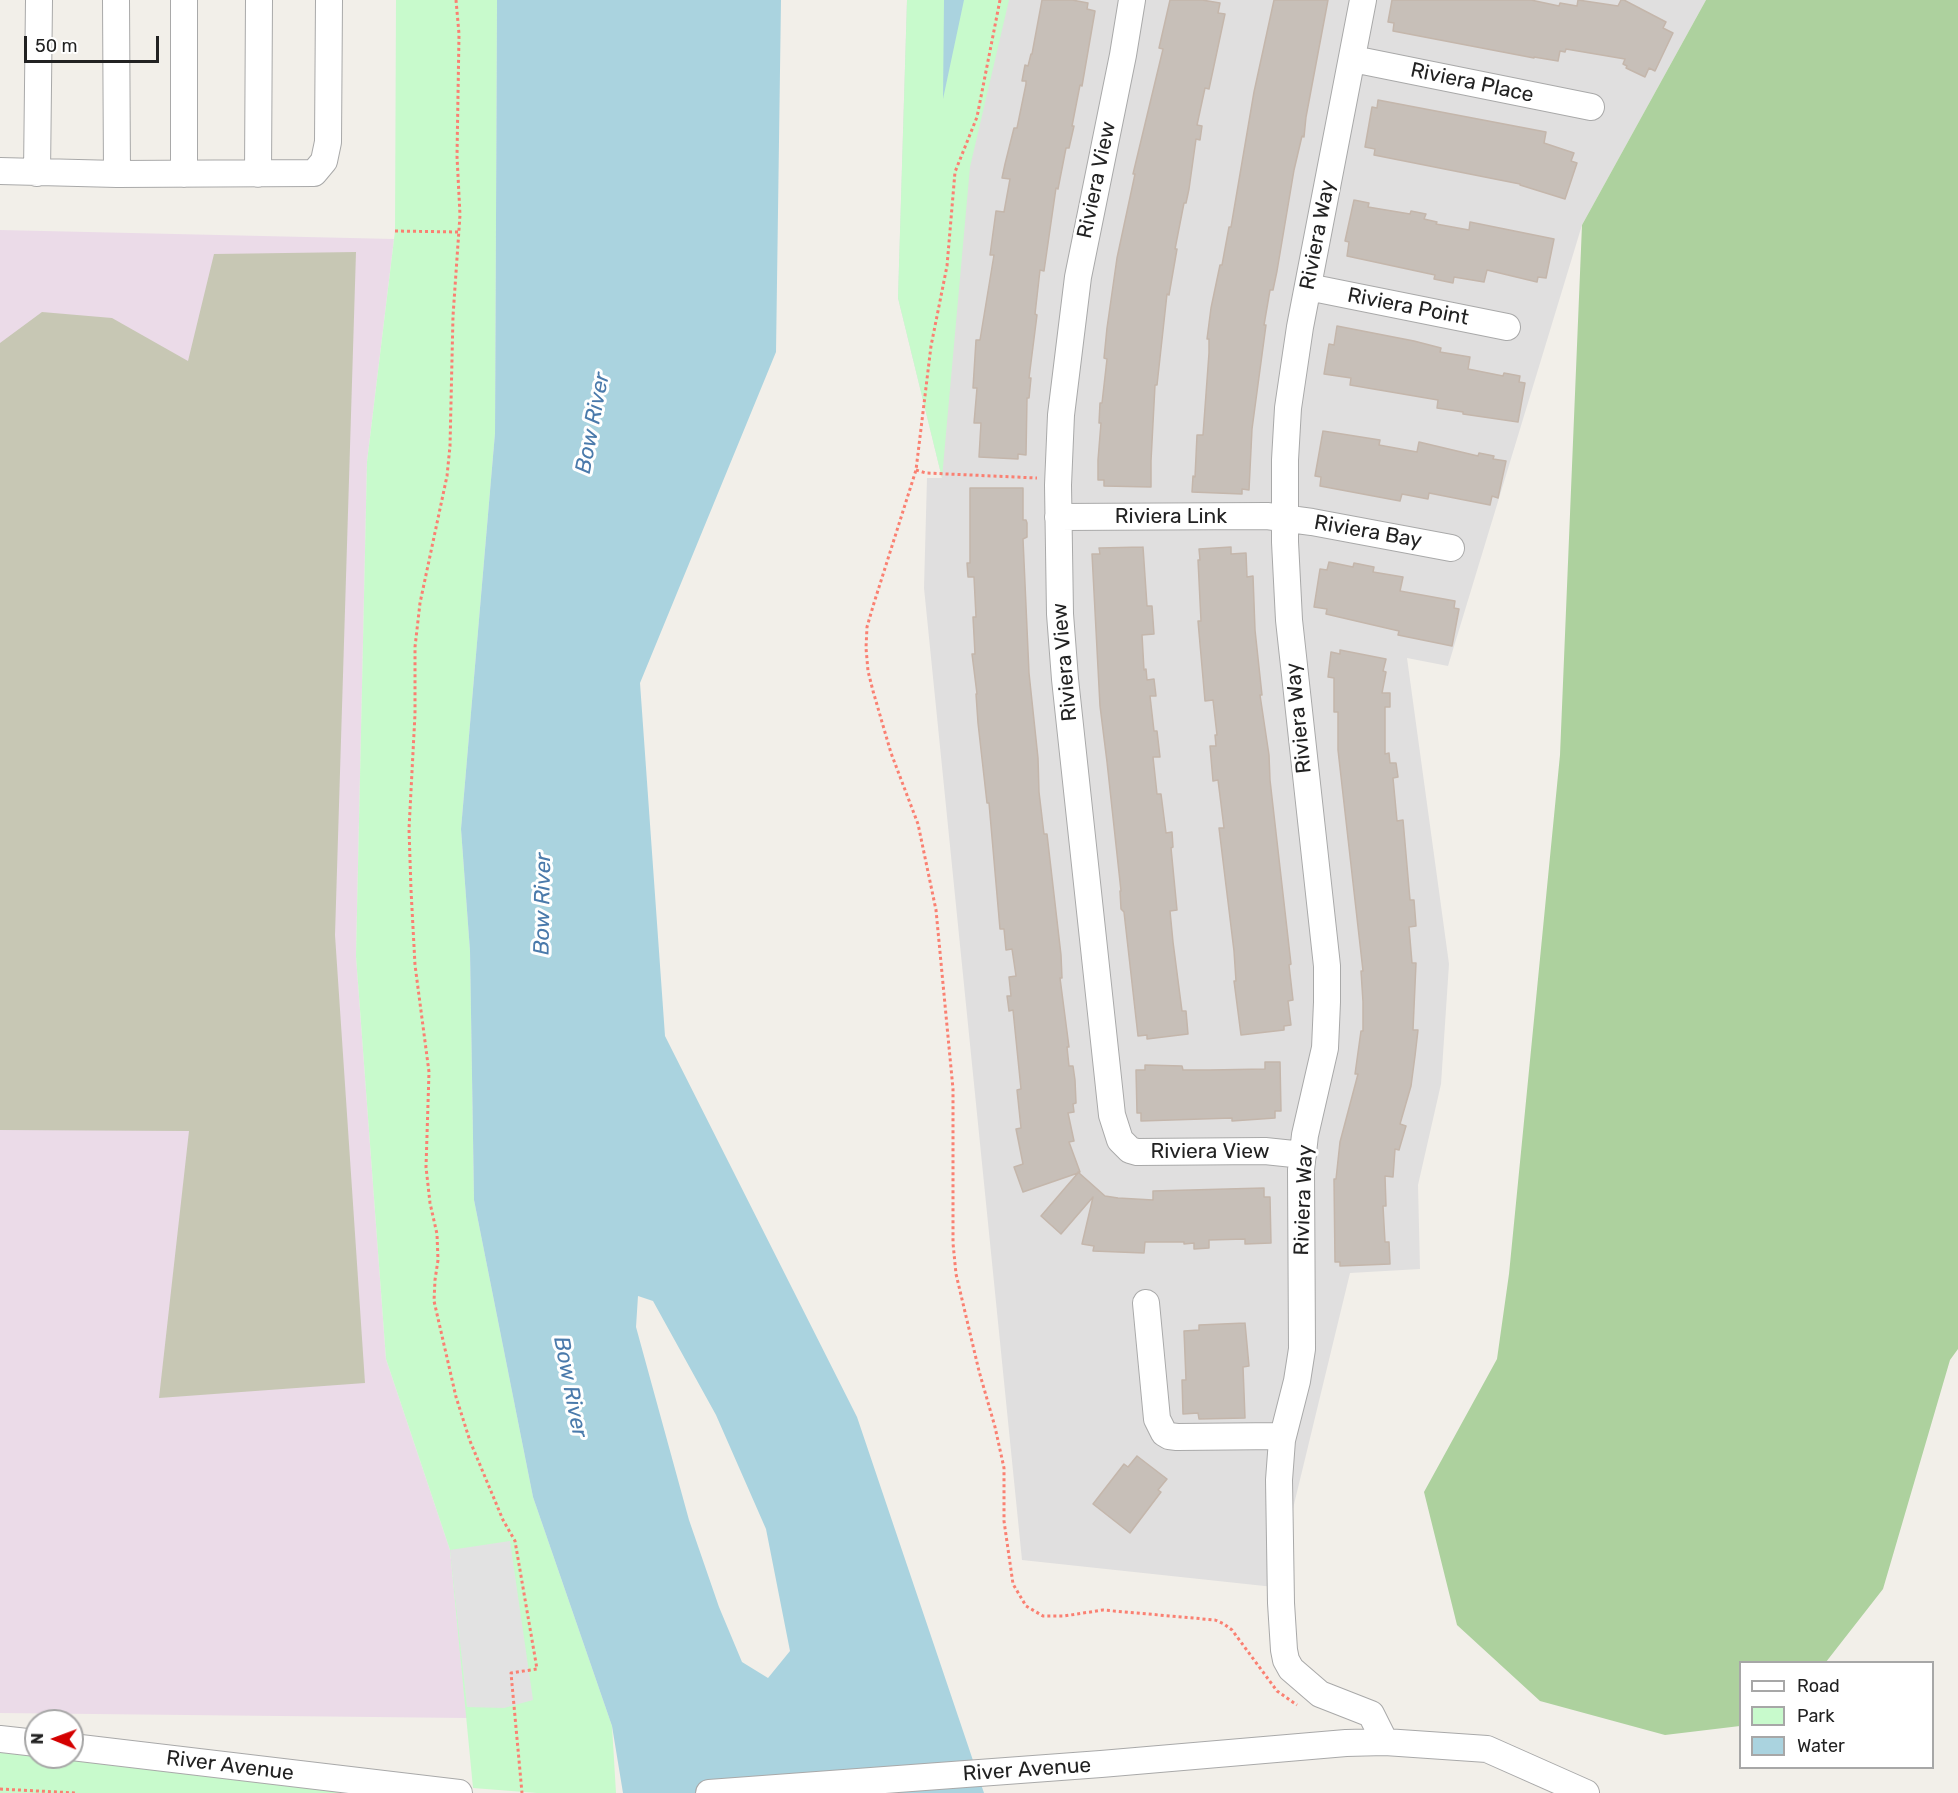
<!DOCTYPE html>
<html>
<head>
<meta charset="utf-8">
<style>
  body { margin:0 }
  #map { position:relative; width:1958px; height:1793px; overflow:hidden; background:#f2efe9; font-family:Rubik,sans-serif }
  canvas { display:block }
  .legend { position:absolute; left:1739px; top:1661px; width:195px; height:108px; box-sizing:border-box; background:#fff; border:2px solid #a7a7a7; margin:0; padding:8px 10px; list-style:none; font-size:18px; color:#222 }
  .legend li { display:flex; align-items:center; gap:12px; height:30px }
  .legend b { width:30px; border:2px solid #a7a7a7 }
  .north { position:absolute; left:24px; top:1709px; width:60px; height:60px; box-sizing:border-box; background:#fff; border:2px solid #a7a7a7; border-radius:50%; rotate:271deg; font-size:16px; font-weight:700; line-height:24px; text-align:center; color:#222 }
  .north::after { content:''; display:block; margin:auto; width:21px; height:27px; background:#d40000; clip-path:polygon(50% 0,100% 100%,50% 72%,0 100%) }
  .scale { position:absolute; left:24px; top:36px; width:135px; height:27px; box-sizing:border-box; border:3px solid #222; border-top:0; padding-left:8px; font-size:18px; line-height:21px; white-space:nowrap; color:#222; -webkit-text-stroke:4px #fff; paint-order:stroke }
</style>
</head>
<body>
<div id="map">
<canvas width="1958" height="1793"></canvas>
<ul class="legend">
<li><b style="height:8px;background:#fff"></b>Road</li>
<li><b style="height:16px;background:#c8facc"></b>Park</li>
<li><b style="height:16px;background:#aad3df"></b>Water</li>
</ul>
<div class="north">N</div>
<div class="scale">50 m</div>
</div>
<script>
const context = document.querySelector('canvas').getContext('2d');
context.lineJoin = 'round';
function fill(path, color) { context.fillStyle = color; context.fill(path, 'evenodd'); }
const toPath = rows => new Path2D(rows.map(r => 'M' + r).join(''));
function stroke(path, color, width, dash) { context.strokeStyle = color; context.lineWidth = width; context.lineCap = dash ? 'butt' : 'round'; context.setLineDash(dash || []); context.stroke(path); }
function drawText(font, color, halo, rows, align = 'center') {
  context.font = font + ' Rubik,sans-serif'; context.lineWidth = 6; context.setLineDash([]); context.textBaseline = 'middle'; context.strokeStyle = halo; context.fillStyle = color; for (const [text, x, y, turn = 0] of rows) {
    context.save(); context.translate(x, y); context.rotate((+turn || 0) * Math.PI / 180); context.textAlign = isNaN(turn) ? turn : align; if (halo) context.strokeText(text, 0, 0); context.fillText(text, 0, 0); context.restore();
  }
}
const residential = toPath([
  [907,0,1706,0,1582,225,1448,666,1407,658,1449,964,1441,1084,1418,1185,1420,1269,1350,1273,1274,1587,1022,1560,924,588,927,478,942,478,898,298]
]);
const industrial = toPath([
  [0,230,394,239,367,462,356,956,386,1359,450,1550,467,1718,0,1713]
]);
const construction = toPath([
  [356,252,335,935,365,1383,159,1398,189,1131,0,1130,0,343,42,312,112,318,188,361,214,254]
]);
const forest = toPath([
  [1706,0,1958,0,1958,1349,1950,1360,1883,1589,1826,1662,1740,1662,1740,1726,1665,1735,1540,1701,1457,1625,1424,1492,1497,1359,1509,1274,1560,755,1582,225]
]);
const park = toPath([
  [396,0,497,0,495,433,461,829,470,951,474,1200,533,1497,612,1726,616,1793,537,1793,473,1788,450,1550,386,1359,356,956,367,462,395,231],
  [907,0,1009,0,970,167,942,478,898,298],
  [0,1739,36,1743,36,1757,72,1757,459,1793,0,1793]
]);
const parking = toPath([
  [510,1541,533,1700,504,1708,467,1707,450,1550]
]);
const water = toPath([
  [497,0,781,0,776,352,640,683,665,1036,857,1417,984,1793,623,1793,612,1726,533,1497,474,1200,470,951,461,829,495,433],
  [638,1296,653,1301,716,1415,766,1529,790,1651,768,1678,742,1662,719,1607,689,1520,636,1327],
  [944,0,964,0,943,99]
]);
const building = toPath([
  [1042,0,1072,0,1088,3,1087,9,1095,11,1082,86,1080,85,1072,126,1074,126,1069,148,1066,148,1058,189,1056,188,1044,271,1040,270,1035,314,1037,315,1029,378,1031,378,1029,398,1027,398,1026,455,1018,454,1018,459,979,457,981,423,974,423,977,388,973,388,976,340,980,340,994,255,990,255,996,211,1004,212,1010,179,1002,178,1005,164,1014,128,1017,128,1026,84,1026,81,1022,81,1025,65,1028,66,1031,54,1032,54,1042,0],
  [1170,0,1202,0,1220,3,1218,13,1225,14,1209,89,1205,88,1197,125,1202,126,1200,140,1196,139,1189,189,1186,203,1184,203,1175,249,1177,249,1169,295,1167,294,1157,385,1155,385,1151,461,1151,487,1104,486,1104,480,1098,480,1098,460,1101,423,1099,423,1100,403,1102,403,1107,359,1104,358,1107,328,1117,258,1135,174,1133,174,1163,49,1159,48,1170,0],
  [1274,0,1328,0,1306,117,1304,137,1302,136,1294,170,1277,271,1273,290,1270,290,1264,325,1266,325,1252,429,1249,490,1242,489,1242,494,1192,492,1193,476,1195,477,1197,435,1203,435,1209,353,1209,339,1207,339,1211,308,1220,265,1222,265,1229,227,1231,227,1254,92,1274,0],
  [1392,0,1531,0,1559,6,1560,3,1577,6,1578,0,1618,6,1621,0,1624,0,1666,22,1663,28,1673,33,1655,71,1649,68,1645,77,1626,68,1627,66,1623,64,1625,59,1566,49,1565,52,1560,51,1558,61,1534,57,1534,58,1393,31,1394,23,1388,22,1392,0],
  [1378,100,1546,132,1544,143,1574,153,1571,161,1577,163,1565,199,1520,185,1520,184,1374,155,1375,149,1365,147,1372,107,1377,108,1378,100],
  [1354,200,1369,203,1368,207,1410,214,1411,211,1426,214,1424,219,1437,222,1436,224,1469,230,1470,222,1554,239,1546,278,1538,277,1537,282,1487,270,1484,282,1454,277,1453,283,1434,279,1435,275,1347,256,1349,242,1345,241,1354,200],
  [1337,326,1414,341,1441,348,1440,352,1470,357,1468,369,1503,376,1504,373,1520,376,1519,382,1525,383,1518,422,1463,414,1463,412,1437,408,1438,400,1350,385,1351,378,1324,374,1329,344,1334,345,1337,326],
  [1323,431,1380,440,1379,445,1417,452,1419,442,1478,456,1479,453,1494,456,1493,459,1506,461,1498,498,1492,496,1490,505,1429,493,1428,499,1402,494,1400,501,1320,486,1321,477,1315,476,1323,431],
  [970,488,1023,488,1023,520,1026,520,1027,523,1027,537,1023,539,1029,673,1038,758,1039,792,1044,834,1047,834,1061,955,1062,978,1060,978,1069,1047,1067,1047,1069,1066,1073,1066,1075,1080,1076,1103,1073,1104,1074,1112,1068,1113,1074,1141,1069,1142,1080,1172,1078,1172,1105,1196,1118,1198,1153,1200,1153,1191,1264,1188,1264,1197,1270,1197,1271,1243,1245,1244,1245,1239,1209,1240,1209,1248,1194,1249,1194,1243,1184,1244,1184,1242,1145,1242,1144,1253,1093,1251,1094,1246,1082,1244,1093,1197,1061,1234,1041,1216,1078,1173,1023,1192,1014,1167,1023,1164,1016,1129,1021,1128,1017,1090,1021,1089,1013,1010,1009,1011,1007,996,1011,996,1009,977,1016,976,1012,949,1006,950,1004,929,1000,929,989,803,987,803,978,723,976,694,977,694,972,654,975,654,973,617,976,617,974,577,968,577,967,563,970,563,970,488],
  [1143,547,1147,606,1152,606,1154,634,1142,635,1144,670,1146,669,1147,680,1154,679,1156,696,1150,696,1154,731,1157,731,1160,757,1153,757,1157,794,1161,794,1166,833,1172,832,1173,847,1171,848,1177,910,1170,911,1173,942,1182,1011,1186,1011,1188,1034,1147,1039,1147,1035,1138,1036,1124,912,1121,909,1120,891,1121,891,1107,762,1100,706,1092,554,1100,554,1099,548,1143,547],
  [1231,547,1231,554,1246,553,1247,577,1253,576,1255,630,1262,695,1260,695,1269,755,1270,780,1291,964,1289,965,1293,1000,1288,1001,1291,1025,1284,1026,1284,1030,1241,1035,1234,981,1236,981,1234,951,1219,828,1224,828,1218,780,1213,781,1210,746,1216,746,1215,735,1217,735,1213,700,1205,701,1198,621,1201,621,1198,560,1200,560,1199,549,1231,547],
  [1329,562,1353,567,1354,563,1374,567,1373,572,1403,577,1400,591,1455,601,1454,608,1459,609,1452,646,1398,635,1399,631,1326,614,1327,609,1314,607,1320,569,1327,570,1329,562],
  [1340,650,1386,659,1383,671,1386,672,1382,693,1390,693,1390,707,1385,707,1385,754,1389,753,1390,763,1396,763,1398,777,1393,778,1397,821,1403,820,1410,900,1414,900,1416,926,1409,927,1412,963,1416,963,1413,1030,1418,1030,1415,1056,1411,1086,1400,1124,1406,1126,1399,1150,1395,1149,1393,1177,1385,1176,1386,1206,1383,1206,1385,1242,1389,1242,1390,1264,1340,1266,1340,1262,1335,1262,1334,1179,1336,1179,1340,1142,1358,1074,1355,1074,1361,1031,1363,1031,1363,1002,1361,971,1363,971,1338,750,1338,712,1334,712,1334,678,1328,677,1331,652,1340,654,1340,650],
  [1265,1062,1280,1062,1281,1111,1275,1111,1275,1118,1232,1121,1232,1118,1141,1121,1141,1113,1137,1113,1136,1070,1145,1070,1145,1065,1182,1066,1183,1070,1210,1070,1265,1069,1265,1062],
  [1245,1323,1249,1366,1243,1367,1245,1418,1199,1419,1198,1413,1183,1414,1182,1380,1186,1380,1184,1331,1199,1330,1199,1325,1245,1323],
  [1137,1456,1167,1479,1158,1490,1161,1492,1130,1533,1093,1504,1124,1464,1128,1467,1137,1456]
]);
const path = toPath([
  [456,0,459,34,457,156,460,215,453,316,450,446,447,476,420,603,415,647,415,714,409,829,411,890,415,965,429,1072,426,1167,430,1203,437,1234,438,1260,435,1280,434,1301,456,1397,470,1441,503,1520,515,1541,537,1669,511,1673,522,1793],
  [1000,0,977,117,955,172,947,266,931,346,916,470,874,603,867,627,866,648,868,671,873,691,891,753,918,824,936,910,953,1089,953,1243,956,1274,979,1371,995,1427,1004,1468,1004,1521,1013,1584,1026,1606,1043,1616,1064,1616,1103,1610,1215,1620,1224,1624,1232,1630,1277,1691,1297,1705],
  [395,231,459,232],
  [916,470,926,473,1037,478],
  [0,1789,76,1793]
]);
const minor = toPath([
  [116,0,117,174],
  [1132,0,1123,55,1078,277,1061,415,1058,485,1060,614,1065,679,1112,1115,1120,1140,1130,1150,1137,1152,1265,1151,1303,1155],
  [1363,0,1300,327,1288,408,1285,460,1285,542,1289,620,1327,966,1327,1002,1325,1048,1305,1135,1301,1170,1302,1349,1297,1381,1282,1440,1279,1480,1281,1603,1284,1650,1286,1660,1291,1669,1320,1694,1371,1714,1385,1742],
  [1353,59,1591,107],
  [0,171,117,174,314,173,324,161,328,142,329,0],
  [37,173,39,0],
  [184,174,184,0],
  [258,174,259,0],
  [1308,287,1507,327],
  [1058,517,1267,516,1312,522,1451,548],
  [1146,1303,1157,1419,1164,1433,1169,1436,1177,1437,1282,1436],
  [0,1739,36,1743],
  [72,1747,459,1793],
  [709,1793,1101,1764,1346,1743,1385,1742,1487,1749,1586,1793]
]);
const streetNames = [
  ["Riviera Place",1472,83,12],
  ["Riviera View",1097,180,-78],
  ["Riviera Way",1318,235,-79],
  ["Riviera Point",1408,307,11],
  ["Riviera Link",1171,517],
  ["Riviera Bay",1368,532,10],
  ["Riviera View",1065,662,-95],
  ["Riviera Way",1299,718,-96],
  ["Riviera View",1210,1152],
  ["Riviera Way",1304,1200,-88],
  ["River Avenue",230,1766,7],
  ["River Avenue",1027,1770,-4]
];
const waterNames = [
  ["Bow River",593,423,-79],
  ["Bow River",543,904,-89],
  ["Bow River",570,1387,79]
];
fill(residential, '#e0dfdf');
fill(industrial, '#ebdbe8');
fill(construction, '#c7c7b4');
fill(forest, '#add19e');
fill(park, '#c8facc');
fill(parking, '#e2e2e2');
fill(water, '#aad3df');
fill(building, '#c7bfb8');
stroke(building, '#c4b6ab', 1.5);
stroke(minor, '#a9a9a9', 28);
stroke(path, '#fa8072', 3, [3, 3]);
stroke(minor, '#fff', 26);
drawText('21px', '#222', '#fff', streetNames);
drawText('italic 22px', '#4a7aab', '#fff', waterNames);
</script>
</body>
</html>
